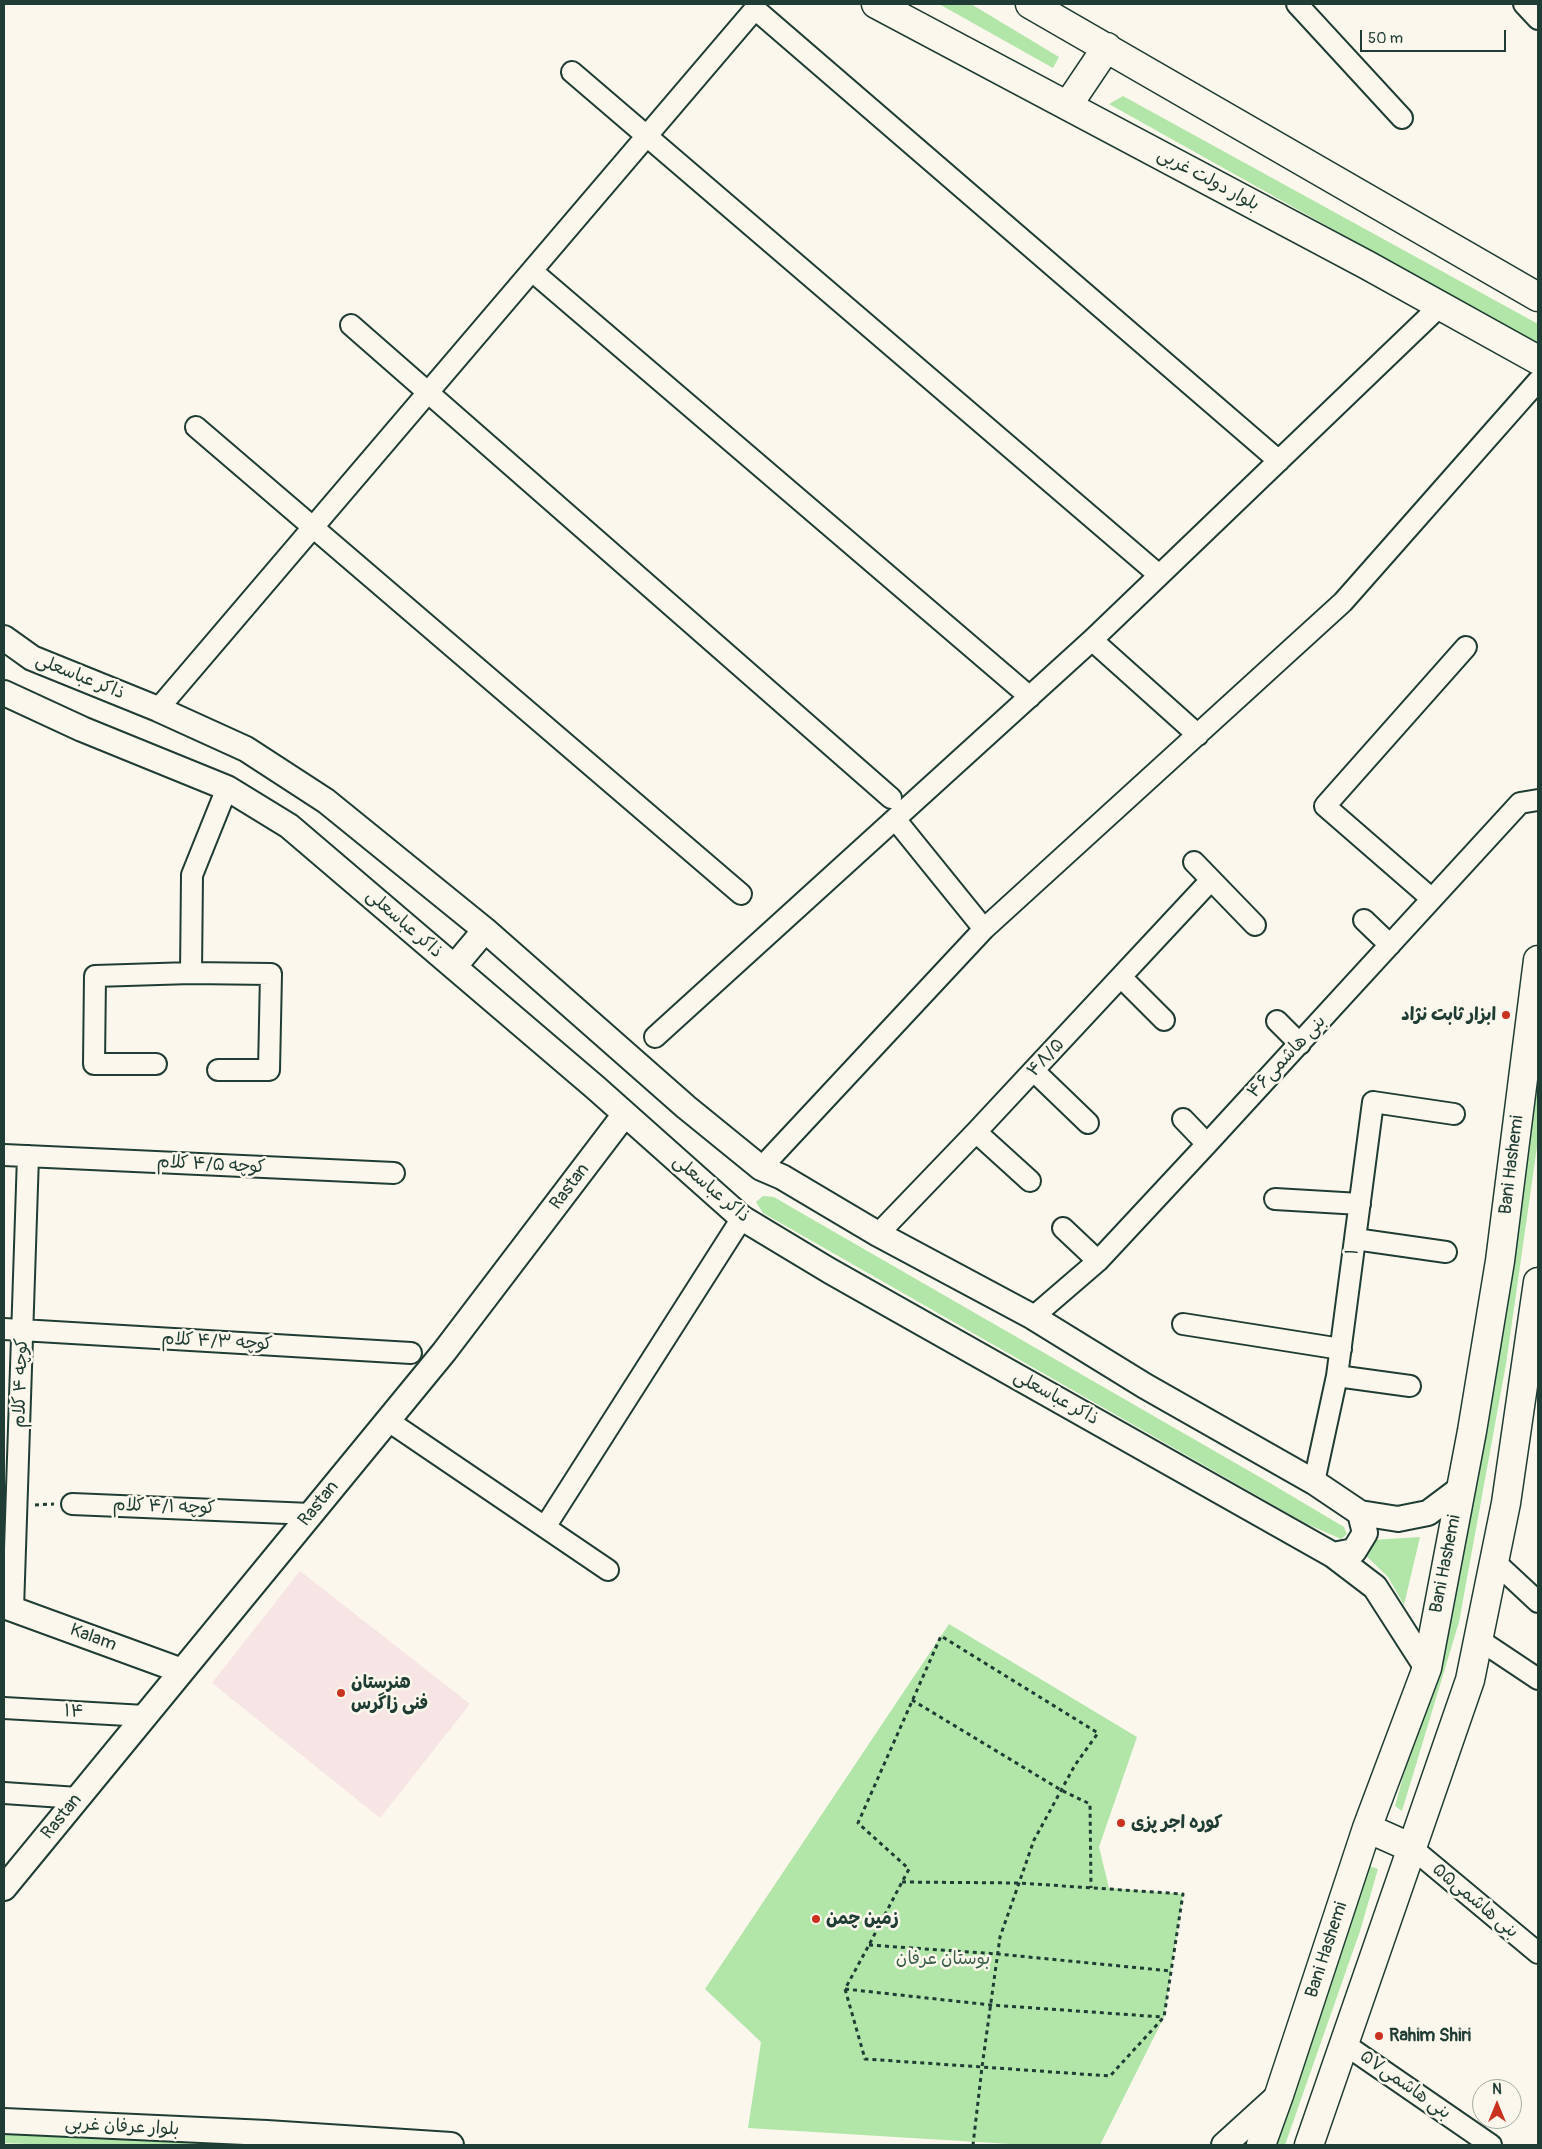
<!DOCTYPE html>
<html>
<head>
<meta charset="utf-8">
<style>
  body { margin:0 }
  #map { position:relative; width:1542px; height:2149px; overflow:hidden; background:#fbf7ec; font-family:Pangolin,sans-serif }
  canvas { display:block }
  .frame { position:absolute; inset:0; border:5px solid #1f3d34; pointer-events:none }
  .north { position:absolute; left:1472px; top:2079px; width:50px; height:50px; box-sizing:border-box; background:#fbf7ec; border:1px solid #a3ada2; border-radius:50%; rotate:0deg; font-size:14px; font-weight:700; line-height:20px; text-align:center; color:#1f3d34 }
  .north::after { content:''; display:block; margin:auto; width:18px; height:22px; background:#c8321e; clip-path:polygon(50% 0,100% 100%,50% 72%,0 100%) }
  .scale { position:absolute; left:1360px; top:30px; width:146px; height:22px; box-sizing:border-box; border:2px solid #1f3d34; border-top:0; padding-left:6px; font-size:15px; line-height:18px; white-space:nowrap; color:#1f3d34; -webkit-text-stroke:4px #fbf7ec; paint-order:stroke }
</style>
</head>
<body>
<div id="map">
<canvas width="1542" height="2149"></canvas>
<div class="frame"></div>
<div class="north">N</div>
<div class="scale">50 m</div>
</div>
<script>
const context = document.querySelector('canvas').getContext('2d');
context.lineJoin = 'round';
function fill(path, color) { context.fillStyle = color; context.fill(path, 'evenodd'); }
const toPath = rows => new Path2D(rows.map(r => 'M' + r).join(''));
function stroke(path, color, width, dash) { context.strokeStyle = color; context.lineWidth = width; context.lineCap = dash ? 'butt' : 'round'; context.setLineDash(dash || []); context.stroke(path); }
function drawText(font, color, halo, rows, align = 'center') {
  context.font = font + ' Pangolin,"Playpen Sans Arabic",sans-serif'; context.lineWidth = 5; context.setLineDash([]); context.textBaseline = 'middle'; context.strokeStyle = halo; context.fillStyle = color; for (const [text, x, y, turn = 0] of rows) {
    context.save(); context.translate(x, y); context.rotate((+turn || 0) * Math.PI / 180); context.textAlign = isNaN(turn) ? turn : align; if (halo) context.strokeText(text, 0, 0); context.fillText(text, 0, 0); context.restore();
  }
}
const built = toPath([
  [300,1571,470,1704,380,1818,212,1683]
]);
const green = toPath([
  [939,4,971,4,1059,57,1053,68],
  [1123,96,1538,324,1538,344,1109,104],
  [1538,1052,1538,1140,1506,1364,1459,1622,1402,1811,1395,1806,1437,1652],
  [763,1196,774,1197,791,1207,1270,1483,1344,1527,1347,1534,1341,1539,1305,1523,763,1213,756,1202],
  [1420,1537,1404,1605,1388,1577,1362,1552,1370,1548,1372,1540],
  [949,1624,1137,1737,1099,1847,1109,1888,1183,1894,1164,2017,1100,2145,1027,2145,748,2128,761,2042,705,1989],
  [1366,1865,1378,1869,1360,1931,1285,2145,1272,2145],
  [4,2133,240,2144,240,2145,51,2145,4,2143]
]);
const path = toPath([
  [35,1505,54,1504],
  [912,1700,1061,1790,1090,1804,1091,1888],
  [902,1882,1019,1883,1183,1894,1164,2017,1110,2076,982,2067,865,2059,845,1989,869,1945,902,1882,909,1869,858,1823,941,1636,1098,1733,1075,1765,1034,1840,1019,1883,1000,1937,982,2067,973,2145],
  [869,1945,998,1954,1171,1971],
  [845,1989,991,2005,1163,2017]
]);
const minor = toPath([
  [1297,4,1402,118],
  [1524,4,1538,19],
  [572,72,1159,575],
  [532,271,1030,697],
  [351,325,891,798],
  [196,427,741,894],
  [1092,640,1198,735],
  [158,709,755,9,1279,461],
  [895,819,984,929],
  [1194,862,1255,925],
  [1432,899,1325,806,1466,647],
  [1364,920,1390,945],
  [191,973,271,974,269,1070,218,1070],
  [1121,977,1164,1020],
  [1277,1021,1300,1044],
  [655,1037,1092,640,1441,305],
  [156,1064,94,1064,95,976,191,973,192,875,227,788],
  [1034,1071,1088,1123],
  [1183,1119,1207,1144],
  [976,1132,1030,1181],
  [4,1155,394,1173],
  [761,1168,984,929,1343,602,1538,381],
  [1275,1199,1360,1204],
  [1063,1228,1098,1261],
  [878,1234,976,1132,1211,880],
  [1355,1239,1446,1252],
  [1033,1317,1098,1261,1207,1144,1520,803,1538,800],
  [1183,1324,1341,1349],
  [4,1329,411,1353],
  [1337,1376,1410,1386],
  [387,1420,608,1570],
  [1314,1482,1337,1376,1373,1102,1454,1114],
  [72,1504,311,1514],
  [545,1527,742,1218],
  [1494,1561,1538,1602],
  [13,1609,28,1156],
  [1478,1639,1538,1679],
  [4,1708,145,1716],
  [4,1793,78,1798],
  [1412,1848,1538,1953],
  [1343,2043,1491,2145]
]);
const tertiary = toPath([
  [4,638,32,658,158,709,246,749,326,801,485,930,686,1107,761,1168,782,1177,878,1234,1033,1317,1145,1386,1314,1482,1360,1513,1398,1519,1428,1513,1460,1489],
  [4,693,82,729,227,788,289,826,596,1088,742,1218,830,1271,1333,1555,1375,1587,1427,1668],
  [454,967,485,930],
  [1333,1555,1354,1551,1365,1533,1360,1513],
  [4,1606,182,1671],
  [4,1888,444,1352,625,1114],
  [4,2121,267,2133,451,2145],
  [1224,2145,1279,2095]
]);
const secondary = toPath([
  [876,4,1367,265,1538,360],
  [1030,4,1538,297],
  [1068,105,1107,47],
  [1367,1828,1412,1848],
  [1261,2145,1279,2095,1367,1828,1427,1668,1472,1431,1500,1261,1538,960],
  [1309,2145,1470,1680,1506,1503,1538,1282]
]);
const markers = [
  [1506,1015,5,"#c8321e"],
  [341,1693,5,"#c8321e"],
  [1121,1823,5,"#c8321e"],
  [816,1919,5,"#c8321e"],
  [1379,2036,5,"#c8321e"]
];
const streetNames = [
  ["بلوار دولت غربی",1208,180,28],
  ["ذاکر عباسعلی",80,677,22],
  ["ذاکر عباسعلی",404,924,41],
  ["بنی هاشمی۴۶",1287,1057,-47],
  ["۴۸/۵",1046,1058,-47],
  ["کوچه ۴/۵ کلام",211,1165,3],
  ["Bani Hashemi",1512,1165,-83],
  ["Rastan",570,1187,-53],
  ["ذاکر عباسعلی",711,1189,40],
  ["۱",1353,1252,-82],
  ["کوچه ۴/۳ کلام",217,1342,3],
  ["کوچه ۴ کلام",21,1383,-88],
  ["ذاکر عباسعلی",1056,1398,29],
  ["Rastan",319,1504,-51],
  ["کوچه ۴/۱ کلام",164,1507,2],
  ["Bani Hashemi",1446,1564,-79],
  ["Kalam",93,1638,20],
  ["۱۴",74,1712,3],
  ["Rastan",62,1817,-51],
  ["بنی هاشمی۵۵",1475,1901,40],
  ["Bani Hashemi",1327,1950,-72],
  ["بنی هاشمی۵۷",1405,2085,35],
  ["بلوار عرفان غربی",122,2127,3]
];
const poiNames = [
  ["ابزار ثابت نژاد",1496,1015,"right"],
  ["هنرستان",351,1683],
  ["فنی زاگرس",351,1704],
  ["کوره اجر پزی",1131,1823],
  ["زمین چمن",826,1919],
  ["Rahim Shiri",1389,2036]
];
const parkNames = [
  ["بوستان عرفان",943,1959]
];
fill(built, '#f7e4e4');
fill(green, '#b1e6a8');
stroke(minor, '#1f3d34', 24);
stroke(tertiary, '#1f3d34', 28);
stroke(secondary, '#1f3d34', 31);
stroke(path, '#1f3d34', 3, [4, 4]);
stroke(minor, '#fbf7ec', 20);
stroke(tertiary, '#fbf7ec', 24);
stroke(secondary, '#fbf7ec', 28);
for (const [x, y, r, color] of markers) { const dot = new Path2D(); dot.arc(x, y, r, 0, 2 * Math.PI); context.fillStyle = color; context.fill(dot); stroke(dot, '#fbf7ec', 2); }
drawText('18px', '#1f3d34', '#fbf7ec', streetNames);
drawText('bold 18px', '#1f3d34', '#fbf7ec', poiNames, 'left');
drawText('18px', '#3c5f4b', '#fbf7ec', parkNames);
</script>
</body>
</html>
